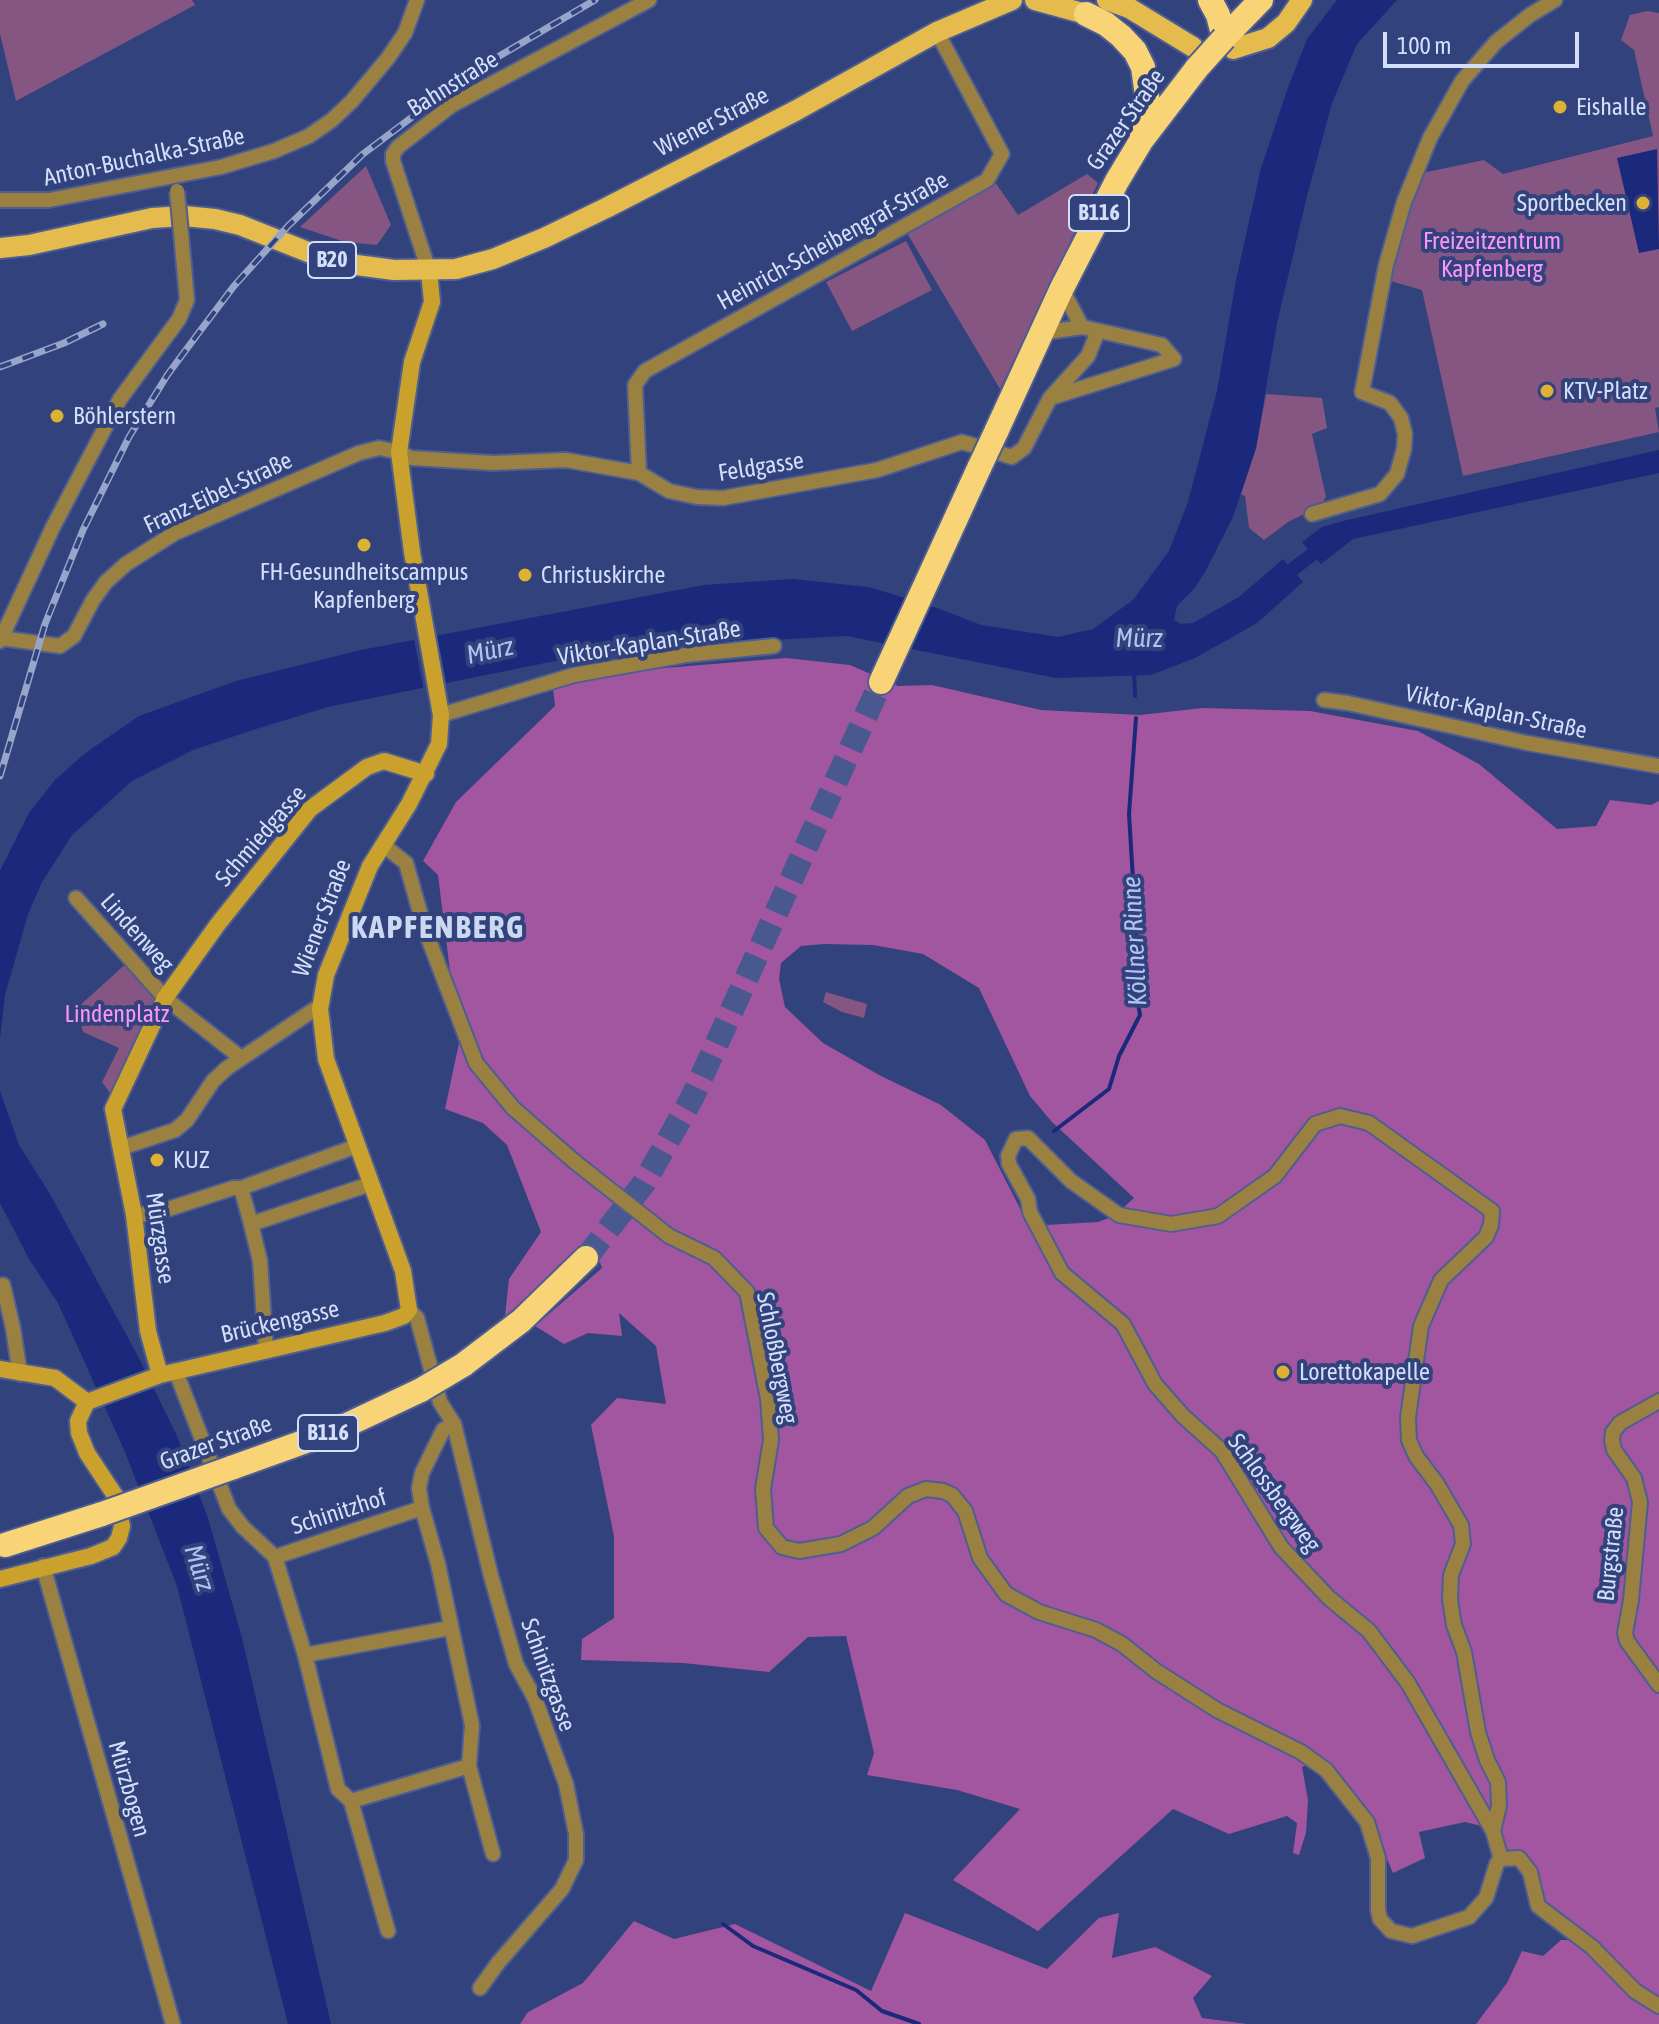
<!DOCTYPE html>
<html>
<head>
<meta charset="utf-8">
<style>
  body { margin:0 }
  #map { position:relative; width:1659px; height:2024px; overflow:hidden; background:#31427c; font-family:"Asap Condensed",sans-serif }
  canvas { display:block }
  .scale { position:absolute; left:1383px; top:32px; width:196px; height:36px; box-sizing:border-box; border:4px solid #d3def9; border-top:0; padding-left:10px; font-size:24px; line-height:28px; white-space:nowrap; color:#d3def9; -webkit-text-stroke:6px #31427c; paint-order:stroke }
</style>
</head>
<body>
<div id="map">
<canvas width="1659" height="2024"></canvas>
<div class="scale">100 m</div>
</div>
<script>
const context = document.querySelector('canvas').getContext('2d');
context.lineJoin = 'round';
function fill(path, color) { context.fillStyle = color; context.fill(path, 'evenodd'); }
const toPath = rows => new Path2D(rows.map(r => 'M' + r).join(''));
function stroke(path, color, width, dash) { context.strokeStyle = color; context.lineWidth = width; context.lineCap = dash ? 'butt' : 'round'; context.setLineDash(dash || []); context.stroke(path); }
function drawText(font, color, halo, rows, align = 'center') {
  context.font = font + ' "Asap Condensed",sans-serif'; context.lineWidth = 8; context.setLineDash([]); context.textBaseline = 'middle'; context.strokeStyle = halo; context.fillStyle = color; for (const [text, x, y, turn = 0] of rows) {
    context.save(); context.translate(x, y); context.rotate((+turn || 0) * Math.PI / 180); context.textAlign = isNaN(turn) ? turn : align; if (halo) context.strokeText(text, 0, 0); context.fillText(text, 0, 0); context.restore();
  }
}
const green = toPath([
  [0,0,192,0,195,5,16,101,0,34],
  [1647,11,1659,13,1659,407,1655,408,1659,432,1463,476,1422,290,1387,280,1408,208,1422,173,1484,160,1503,174,1653,136,1634,50,1621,40,1630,15],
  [366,166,391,225,377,245,345,242,300,227],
  [1087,174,1098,183,1000,389,907,233,995,182,1018,215],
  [906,241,932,290,852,331,826,282],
  [1266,394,1322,398,1327,428,1312,434,1326,497,1320,506,1288,522,1264,540,1249,528,1245,496,1241,494,1256,448],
  [130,960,161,992,113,1097,102,1082,119,1048,83,1032,77,1008],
  [826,992,867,1004,864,1018,842,1012,823,1002]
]);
const forest = toPath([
  [786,658,850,665,898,686,932,685,1041,710,1140,715,1203,708,1310,711,1418,731,1479,764,1557,829,1596,826,1610,800,1651,805,1659,801,1659,1999,1634,1982,1617,1962,1592,1940,1553,1914,1541,1899,1528,1855,1502,1849,1497,1830,1465,1822,1419,1832,1425,1858,1393,1873,1371,1821,1319,1760,1302,1767,1308,1800,1306,1833,1299,1855,1293,1853,1297,1823,1287,1816,1229,1834,1173,1809,1038,1931,953,1880,1020,1809,957,1790,867,1775,874,1753,846,1636,808,1637,769,1672,683,1663,581,1660,582,1639,614,1618,614,1536,591,1425,617,1398,666,1404,656,1346,619,1313,622,1336,588,1333,564,1344,535,1326,602,1268,600,1262,596,1267,576,1251,541,1287,505,1316,509,1279,541,1232,507,1145,483,1123,445,1109,459,1043,438,875,423,861,456,802,555,706,553,688,640,670],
  [824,944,873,945,923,954,979,988,1030,1096,1052,1122,1134,1198,1114,1216,1098,1222,1029,1226,985,1140,941,1105,881,1076,823,1043,785,1007,779,979,781,963,801,946],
  [905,1913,1047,1969,1099,1918,1119,1913,1112,1958,1155,1947,1212,1976,1193,1998,1202,2018,1247,2024,520,2024,528,2012,583,1983,634,1921,674,1939,735,1924,871,1991],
  [1561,1940,1574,1940,1659,2011,1659,2024,1476,2024,1507,1983,1522,1951,1543,1956]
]);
const water = toPath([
  [1337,0,1397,0,1357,44,1332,103,1307,196,1277,323,1256,448,1233,517,1205,572,1194,589,1177,606,1174,620,1181,624,1193,623,1239,597,1283,559,1303,582,1257,623,1195,658,1151,675,1056,678,847,636,619,648,328,707,256,729,193,750,132,781,72,835,42,882,28,914,5,995,0,1039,0,871,29,813,55,780,84,754,139,716,236,681,361,650,704,585,792,579,869,587,937,608,981,625,1058,637,1093,629,1133,600,1169,551,1188,502,1217,391,1236,280,1261,168,1286,93,1307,39],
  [1657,149,1659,249,1639,253,1617,158],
  [1659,450,1659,473,1353,539,1321,564,1302,542,1322,527,1343,521],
  [0,1091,19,1145,50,1194,140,1360,177,1436,208,1518,242,1638,331,2024,288,2024,177,1586,125,1452,58,1303,29,1259,0,1203]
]);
const pier = toPath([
  [436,630,447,686,424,691,413,635]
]);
const stream = toPath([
  [1134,670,1135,696],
  [1054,1131,1109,1089,1119,1056,1140,1015,1132,970,1137,945,1129,814,1136,718],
  [723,1924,753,1946,856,1990,882,2011,919,2024]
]);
const canal = toPath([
  [1280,579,1327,543]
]);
const highwayTunnel = toPath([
  [586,1258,644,1183,692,1098,881,682]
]);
const street = toPath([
  [0,200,49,200,221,167,274,151,309,136,332,120,352,101,388,58,405,33,417,0],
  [429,271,393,161,393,154,398,147,452,105,649,0],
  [1062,289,1082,327],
  [1050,398,1088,356,1098,331],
  [639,473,635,385,645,371,987,180,1002,154,937,32],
  [1312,514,1380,494,1397,474,1404,449,1405,434,1401,418,1390,403,1362,392,1386,265,1404,202,1430,138,1462,81,1496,42,1530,15,1555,0],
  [0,638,60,646,74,636,93,600,106,582,126,564,175,533,359,453,379,448,399,452,411,458,493,463,566,460,639,473,669,491,697,497,723,498,877,470,962,442,1012,457,1024,448,1050,398,1174,359,1162,345,1082,327,1041,333],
  [0,641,53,527,120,399,179,319,187,300,182,244],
  [1324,700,1348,703,1527,743,1659,766],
  [441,715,574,675,686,655,774,646],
  [383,845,406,863,425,930,476,1063,513,1108,575,1162,669,1236,714,1258,747,1292,768,1399,771,1440,763,1489,766,1528,782,1547,799,1551,841,1544,873,1528,908,1496,926,1489,943,1491,952,1495,965,1511,980,1558,1006,1594,1039,1612,1096,1630,1122,1644,1156,1671,1217,1710,1301,1752,1326,1770,1367,1822,1378,1858,1378,1910,1380,1919,1391,1931,1412,1936,1469,1917,1486,1898,1497,1863,1501,1859],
  [76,898,165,998,240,1057],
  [121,1148,175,1130,187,1120,213,1081,227,1068,315,1009,320,1009],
  [241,1188,251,1224],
  [134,1215,156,1213,233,1188,241,1188,357,1146],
  [3,1285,13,1328,20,1374],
  [409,1310,417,1318,440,1402,454,1424,491,1576,516,1664,535,1699,566,1784,576,1834,576,1860,562,1889,498,1963,480,1988],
  [266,1350,260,1261,251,1224,370,1184],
  [176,1372,229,1509,243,1527,275,1557],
  [1659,1401,1620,1423,1613,1432,1612,1440,1614,1450,1634,1478,1640,1502,1631,1600,1625,1633,1627,1641,1659,1685],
  [422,1508,438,1564,472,1725,469,1766,493,1854],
  [275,1557,305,1655,338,1789,351,1801,469,1766],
  [275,1557,422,1508,419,1488,422,1473,443,1430,454,1424],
  [43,1566,173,2024],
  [305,1655,450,1628],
  [351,1801,388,1931],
  [1493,1831,1499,1806,1498,1782,1487,1760,1478,1732,1464,1652,1454,1625,1450,1600,1451,1575,1463,1544,1461,1525,1437,1484,1416,1456,1409,1440,1408,1417,1421,1326,1441,1280,1486,1237,1491,1225,1492,1211,1369,1123,1340,1116,1315,1124,1275,1176,1218,1216,1171,1224,1119,1215,1071,1181,1028,1138,1016,1139,1008,1156,1009,1164,1028,1199,1030,1212,1062,1273,1123,1324,1155,1384,1183,1416,1222,1451,1281,1547,1329,1598,1369,1631,1408,1683,1493,1831,1501,1859],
  [1501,1859,1519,1858,1530,1872,1538,1906,1592,1947,1635,1991,1659,2006]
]);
const secondary = toPath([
  [0,1369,55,1378,87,1402],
  [160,1375,148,1331,134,1215,113,1109,165,998,218,924,310,809,367,767,384,761,426,774],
  [87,1402,160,1375,385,1323,404,1316,409,1310,403,1271,326,1059,320,1009,326,975,370,866,409,804,439,744,441,715,412,552,399,452,412,362,432,302,429,271],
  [0,1579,91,1556,113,1547,119,1538,122,1526,116,1497,87,1453,79,1433,78,1421,87,1402]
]);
const primary = toPath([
  [1035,0,1086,14],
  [1107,0,1129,8,1193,47],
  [1233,49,1268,38,1286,23,1302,0],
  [0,248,29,245,152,218,184,216,215,219,240,225,318,256,349,264,394,270,456,269,493,259,544,238,606,208,795,111,937,32,1012,0]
]);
const highway = toPath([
  [1210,0,1218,15,1224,38],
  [1086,14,1106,24,1121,36,1135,51,1143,67,1148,103,1142,136],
  [1224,38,1261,0],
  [996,432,1062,288,1117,181,1141,141,1197,68],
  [881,682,980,466],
  [463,1365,521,1321,586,1258],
  [231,1468,334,1431,421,1390],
  [5,1545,102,1514]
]);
const rail = toPath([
  [0,367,64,343,103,324],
  [0,776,45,624,83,530,129,437,168,374,203,327,234,286,288,226,363,154,472,72,595,0]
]);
const streetBridge = toPath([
  [177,191,182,244]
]);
const highwayBridge = toPath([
  [1197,68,1224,38],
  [980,466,996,432],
  [421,1390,463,1365],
  [102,1514,231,1468]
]);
const markers = [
  [1560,107,8,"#ddb133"],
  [1643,203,8,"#ddb133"],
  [1547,391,8,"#ddb133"],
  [57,416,8,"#ddb133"],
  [364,545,8,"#ddb133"],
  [525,575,8,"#ddb133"],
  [157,1160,8,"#ddb133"],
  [1283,1372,8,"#ddb133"]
];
const shields = [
  [1099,213,60],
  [332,260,48],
  [328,1433,60]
];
const shieldNames = [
  ["B116",1099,213],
  ["B20",332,260],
  ["B116",328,1433]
];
const streetNames = [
  ["Bahnstraße",453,84,-32],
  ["Grazer Straße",1126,120,-55],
  ["Wiener Straße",712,122,-27],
  ["Anton-Buchalka-Straße",144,157,-12],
  ["Heinrich-Scheibengraf-Straße",833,241,-29],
  ["Feldgasse",761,467,-9],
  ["Franz-Eibel-Straße",218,493,-25],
  ["Viktor-Kaplan-Straße",649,643,-9],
  ["Viktor-Kaplan-Straße",1496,712,12],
  ["Schmiedgasse",261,836,-49],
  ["Wiener Straße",322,918,-69],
  ["Lindenweg",137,933,48],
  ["Mürzgasse",160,1238,82],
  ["Brückengasse",280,1322,-13],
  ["Schloßbergweg",777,1358,79],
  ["Grazer Straße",216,1443,-20],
  ["Schlossbergweg",1274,1493,54],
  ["Schinitzhof",339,1512,-18],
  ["Burgstraße",1611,1554,-84],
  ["Schinitzgasse",548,1675,70],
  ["Mürzbogen",129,1789,74]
];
const poiNames = [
  ["Eishalle",1576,107],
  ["Sportbecken",1627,203,"right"],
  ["KTV-Platz",1563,391],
  ["Böhlerstern",73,416],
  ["FH-Gesundheitscampus",364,572,"center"],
  ["Kapfenberg",364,600,"center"],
  ["Christuskirche",541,575],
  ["KUZ",173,1160],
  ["Lorettokapelle",1299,1372]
];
const parkNames = [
  ["Freizeitzentrum",1492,241],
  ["Kapfenberg",1492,269],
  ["Lindenplatz",117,1014]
];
const waterNames = [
  ["Mürz",1139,639],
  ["Mürz",490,651,-12],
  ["Köllner Rinne",1135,941,-93],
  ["Mürz",199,1568,72]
];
const districtNames = [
  ["KAPFENBERG",438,928]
];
fill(green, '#855682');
fill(forest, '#a2569f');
fill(water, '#1a297b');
fill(pier, '#31427c');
stroke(stream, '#1a297b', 4);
stroke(canal, '#1a297b', 14);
stroke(highwayTunnel, '#49598f', 24, [24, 12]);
stroke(street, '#4e5e92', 18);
stroke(secondary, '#4e5e92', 20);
stroke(primary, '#4e5e92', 24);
stroke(highway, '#4e5e92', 28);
stroke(street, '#9a8141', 14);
stroke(secondary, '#c9a12c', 16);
stroke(primary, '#e4bb4c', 20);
stroke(highway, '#f8d477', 24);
stroke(rail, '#97a5cb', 7);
stroke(rail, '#31427c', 4, [12]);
stroke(streetBridge, '#4e5e92', 18, []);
stroke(highwayBridge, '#4e5e92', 28, []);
stroke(streetBridge, '#9a8141', 14);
stroke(highwayBridge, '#f8d477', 24);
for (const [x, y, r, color] of markers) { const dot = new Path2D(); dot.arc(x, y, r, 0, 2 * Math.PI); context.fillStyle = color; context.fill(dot); stroke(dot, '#31427c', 3); }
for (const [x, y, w] of shields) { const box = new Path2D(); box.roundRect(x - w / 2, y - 18, w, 36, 6); context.fillStyle = '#31427c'; context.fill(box); stroke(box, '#d3def9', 2); }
drawText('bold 22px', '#d3def9', null, shieldNames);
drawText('24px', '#d3def9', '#31427c', streetNames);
drawText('24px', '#d3def9', '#31427c', poiNames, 'left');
drawText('24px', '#fb96f6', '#31427c', parkNames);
drawText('italic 26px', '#b1c3f0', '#31427c', waterNames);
context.letterSpacing = '2px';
drawText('bold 32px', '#ccd7f2', '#31427c', districtNames);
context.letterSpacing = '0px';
</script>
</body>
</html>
